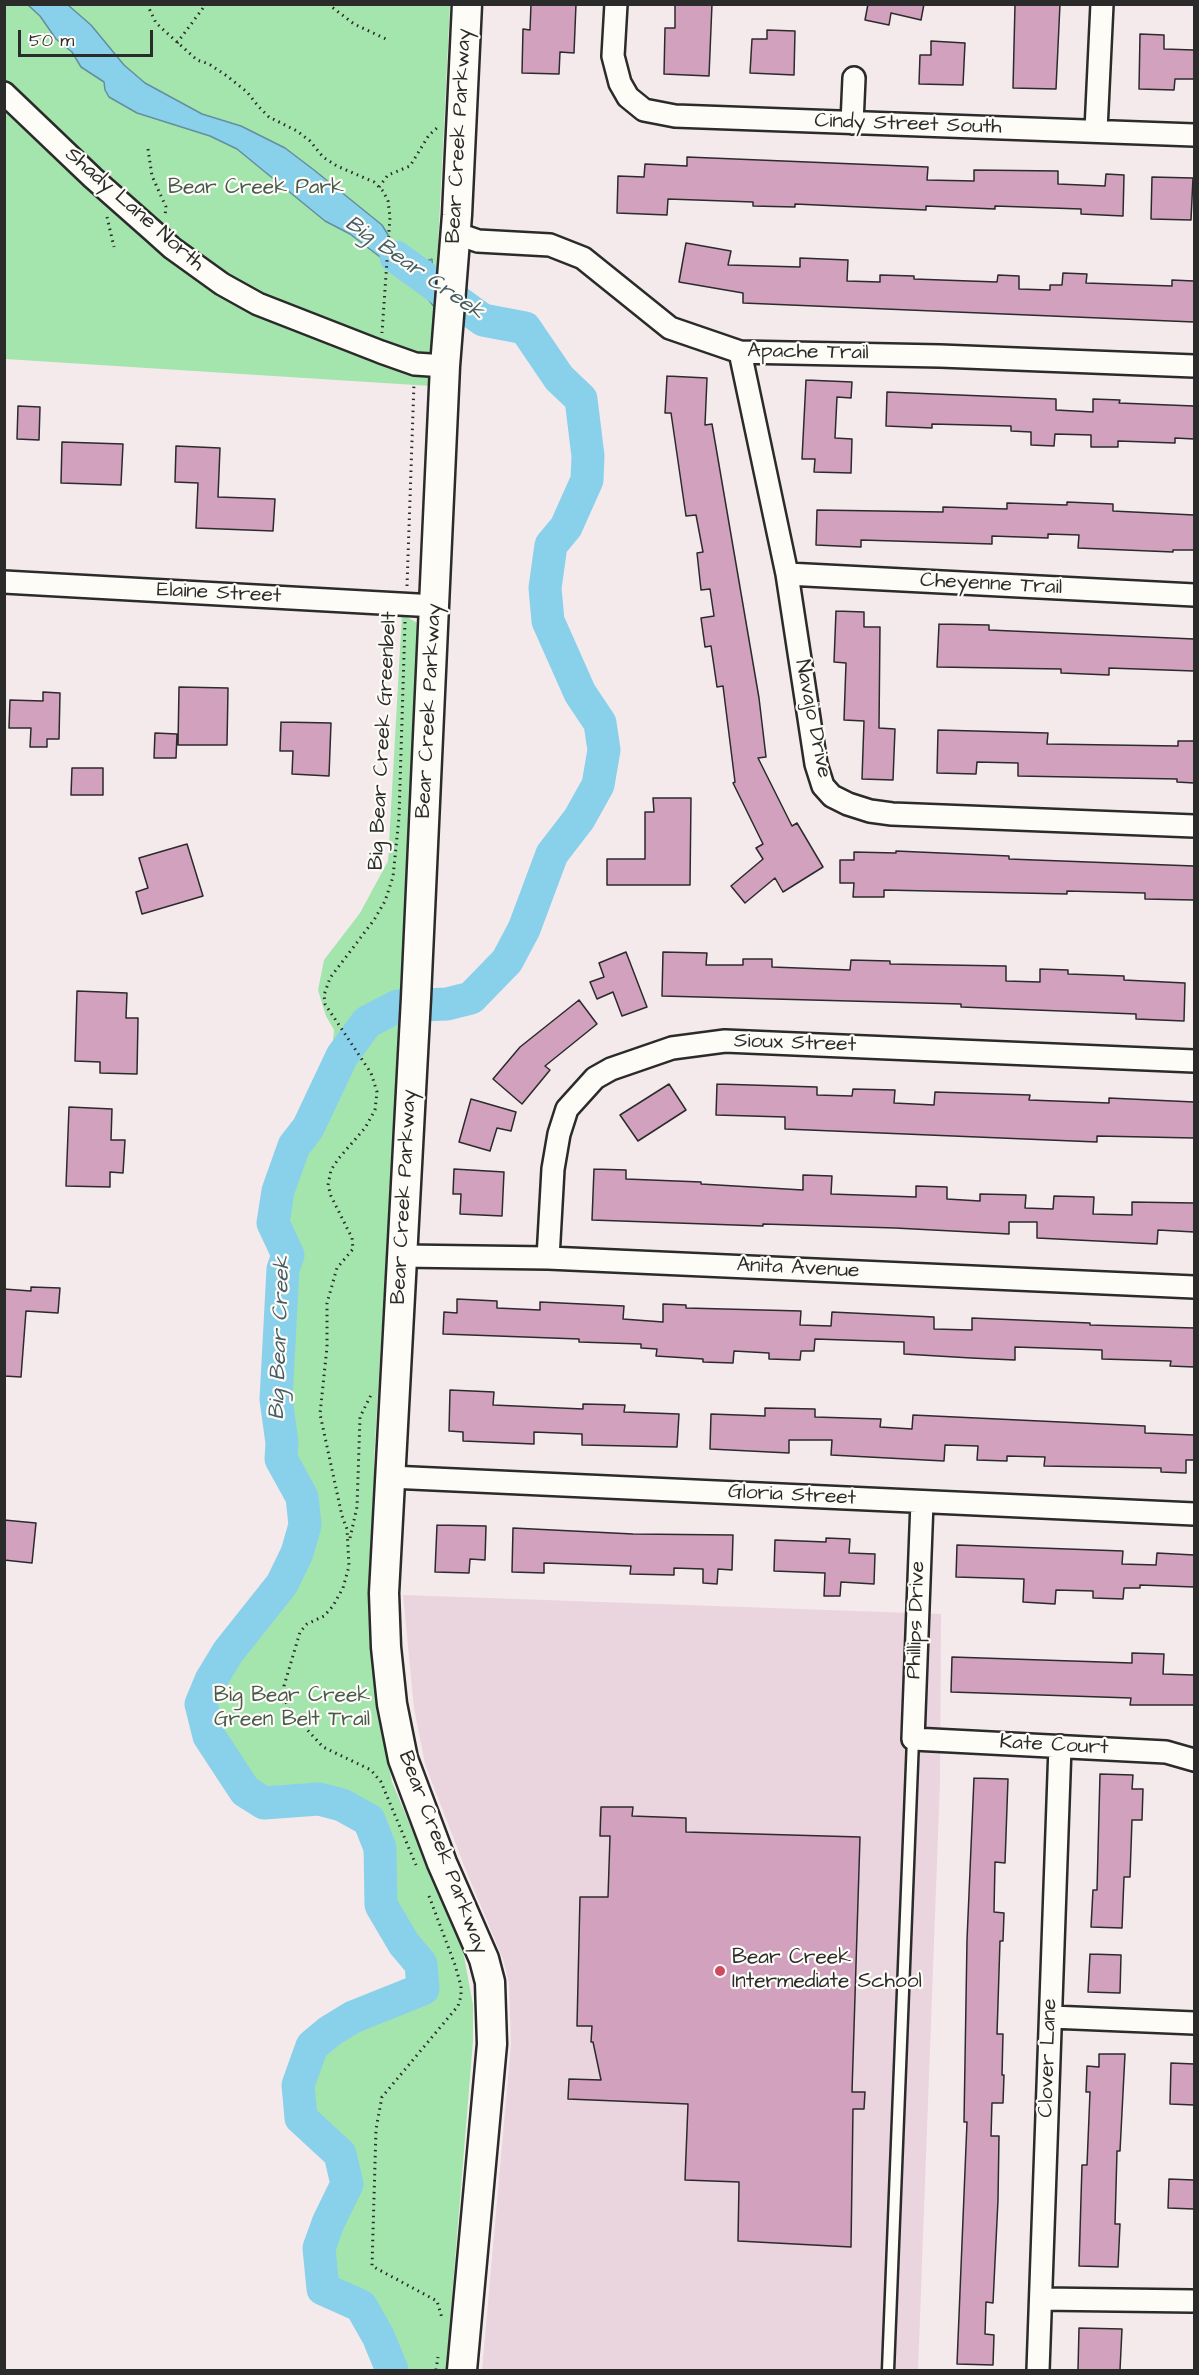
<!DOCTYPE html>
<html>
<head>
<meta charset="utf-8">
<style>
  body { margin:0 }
  #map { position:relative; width:1199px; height:2375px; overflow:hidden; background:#f4eaec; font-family:"Architects Daughter",sans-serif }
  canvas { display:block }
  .frame { position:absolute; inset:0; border:6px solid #2b2b2b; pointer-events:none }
  .scale { position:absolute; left:18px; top:30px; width:135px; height:27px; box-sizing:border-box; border:3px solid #2b2b2b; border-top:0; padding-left:8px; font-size:18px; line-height:21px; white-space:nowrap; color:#2b2b2b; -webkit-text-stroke:4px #fdfcf7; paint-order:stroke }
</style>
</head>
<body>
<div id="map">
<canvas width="1199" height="2375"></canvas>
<div class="frame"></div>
<div class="scale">50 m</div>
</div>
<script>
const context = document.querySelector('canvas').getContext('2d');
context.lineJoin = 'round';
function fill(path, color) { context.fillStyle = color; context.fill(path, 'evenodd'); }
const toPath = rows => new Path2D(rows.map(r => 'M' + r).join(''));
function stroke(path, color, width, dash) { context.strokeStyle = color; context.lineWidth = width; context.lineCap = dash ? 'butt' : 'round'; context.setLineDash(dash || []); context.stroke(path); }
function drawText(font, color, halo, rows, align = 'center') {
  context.font = font + ' "Architects Daughter",sans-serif'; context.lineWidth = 4.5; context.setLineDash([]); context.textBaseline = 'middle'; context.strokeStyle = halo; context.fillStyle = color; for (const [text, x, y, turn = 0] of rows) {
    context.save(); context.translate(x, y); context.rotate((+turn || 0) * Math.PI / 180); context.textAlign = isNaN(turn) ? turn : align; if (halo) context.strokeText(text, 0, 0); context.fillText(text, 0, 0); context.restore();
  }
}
const built = toPath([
  [403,1595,941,1614,940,1781,918,2370,482,2370,511,2044,509,1983,503,1959,465,1868,425,1764,414,1708]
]);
const green = toPath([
  [4,5,450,5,431,386,5,359],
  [402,614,419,624,402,995,374,1459,375,1699,392,1782,463,1951,473,2005,473,2041,446,2370,392,2370,361,2306,323,2289,319,2248,328,2223,347,2184,340,2154,301,2118,298,2085,312,2046,330,2031,353,2017,423,1989,420,1964,404,1944,381,1905,380,1848,369,1820,342,1805,319,1799,264,1803,245,1791,209,1736,201,1704,211,1680,228,1652,282,1584,297,1553,305,1525,302,1497,281,1459,276,1399,283,1269,288,1255,273,1223,278,1191,286,1167,330,1074,334,1030,326,1016,318,990,324,960,360,913,388,861]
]);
const water = toPath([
  [28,5,68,5,91,25,124,65,145,83,202,114,241,126,285,148,314,170,382,225,390,238,413,258,424,262,432,259,435,308,418,286,350,234,325,221,237,149,210,136,137,113,109,97,105,90,104,82,81,67,72,52,56,39,40,16,28,5]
]);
const river = toPath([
  [392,2370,378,2336,361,2306,323,2289,319,2248,328,2223,347,2184,340,2154,301,2118,298,2085,312,2046,330,2031,353,2017,423,1989,421,1964,404,1944,381,1905,380,1848,369,1820,342,1805,319,1799,264,1803,245,1791,209,1736,201,1704,211,1680,228,1652,282,1584,297,1553,305,1525,302,1497,281,1459,282,1443,276,1399,283,1269,288,1255,273,1223,278,1191,294,1146,308,1128,342,1056,367,1022,398,1006,447,1004,471,998,507,961,524,929,552,854,579,819,598,785,604,750,600,723,580,693,548,621,545,588,551,545,566,527,587,480,588,456,581,399,559,378,525,328,483,320,396,257]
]);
const building = toPath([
  [531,4,576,4,574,53,560,52,559,74,522,73,523,29,530,30,531,4],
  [675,4,712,4,709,76,664,74,665,28,675,28,675,4],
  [868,4,924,4,921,20,891,13,889,25,865,20,868,4],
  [1015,4,1060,4,1056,89,1013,88,1015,4],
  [767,30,795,31,794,75,750,73,752,39,767,39,767,30],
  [1140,34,1164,35,1164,49,1194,50,1194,79,1175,79,1174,90,1139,89,1140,34],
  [931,41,965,43,963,85,919,84,920,55,931,55,931,41],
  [687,157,928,167,927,180,974,181,974,170,1058,171,1058,184,1105,186,1106,174,1124,175,1123,216,1081,214,1081,209,995,206,995,209,926,206,926,210,795,204,795,207,753,206,753,202,668,199,667,215,617,213,618,176,644,177,645,164,687,166,687,157],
  [1152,177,1193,178,1191,220,1151,219,1152,177],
  [686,243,731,251,728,265,800,267,800,258,848,260,847,281,880,282,880,275,914,276,914,279,997,282,998,275,1019,276,1019,289,1050,290,1050,285,1062,285,1063,273,1087,274,1086,283,1172,286,1172,280,1194,281,1194,322,743,303,743,293,679,282,686,243],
  [667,376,707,378,705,425,712,424,759,698,766,757,758,758,792,826,797,823,823,867,783,892,775,878,745,903,731,886,763,859,756,848,763,844,733,783,735,782,723,686,717,687,711,646,705,647,701,618,714,616,710,589,701,590,697,553,703,552,696,515,686,516,671,413,665,413,667,376],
  [806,380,852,382,851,398,837,397,835,438,852,439,851,473,814,472,815,459,802,459,806,380],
  [887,392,1056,399,1056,410,1093,412,1093,399,1120,400,1119,403,1194,406,1194,439,1175,438,1175,443,1118,441,1118,447,1091,447,1091,435,1055,434,1054,446,1031,445,1031,432,1011,431,1011,426,932,424,932,428,886,426,887,392],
  [18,406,40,407,39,440,17,439,18,406],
  [62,442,123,444,121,485,61,483,62,442],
  [176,446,220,448,218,497,275,499,273,531,196,528,198,483,175,482,176,446],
  [1067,502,1113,504,1113,511,1194,515,1194,550,1173,550,1173,552,1078,548,1079,535,1048,534,1048,538,992,536,992,544,861,540,861,547,816,545,817,510,943,512,943,507,1007,509,1007,503,1067,505,1067,502],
  [836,611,864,612,864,627,880,627,879,728,895,729,893,780,862,779,864,721,844,720,846,663,834,662,836,611],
  [939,624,989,625,989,630,1194,639,1194,671,1109,668,1109,675,1061,673,1061,669,937,667,939,624],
  [179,687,228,688,227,745,178,745,179,687],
  [43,692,60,693,59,739,47,739,47,747,30,747,31,728,9,728,10,700,43,701,43,692],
  [281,722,331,723,329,776,292,774,293,751,280,751,281,722],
  [938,730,1048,733,1047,744,1178,746,1178,741,1194,741,1194,783,1177,782,1177,779,1018,776,1018,763,977,762,976,774,937,773,938,730],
  [155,733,177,734,176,758,154,758,155,733],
  [72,768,103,768,103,795,71,795,72,768],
  [653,798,691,798,690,885,607,885,607,859,645,859,645,812,654,812,653,798],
  [187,844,203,896,142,914,136,892,148,888,139,858,187,844],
  [896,851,1009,856,1009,859,1194,866,1194,900,1145,899,1145,893,1067,891,1067,894,884,890,884,897,853,897,854,883,840,883,840,860,854,860,854,852,896,853,896,851],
  [626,952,647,1007,622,1016,613,992,597,999,590,982,604,977,599,963,626,952],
  [663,952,707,953,706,965,743,965,743,959,772,959,772,967,850,970,851,960,890,961,890,964,1006,966,1006,981,1040,982,1040,969,1068,970,1068,974,1124,976,1124,980,1185,983,1184,1021,1136,1019,1136,1014,961,1007,961,1004,662,996,663,952],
  [77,991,127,993,126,1018,138,1018,137,1074,100,1073,100,1062,75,1061,77,991],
  [579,1000,597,1024,545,1066,550,1070,522,1104,493,1079,520,1047,579,1000],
  [669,1084,686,1110,638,1141,620,1115,669,1084],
  [717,1084,817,1087,817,1095,852,1096,853,1089,895,1090,894,1103,934,1105,935,1092,1030,1095,1029,1100,1109,1103,1109,1098,1194,1102,1194,1138,1097,1136,1097,1142,785,1129,785,1117,716,1115,717,1084],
  [471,1099,516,1112,511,1131,497,1128,490,1151,459,1142,471,1099],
  [69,1107,112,1109,111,1140,125,1140,123,1173,110,1172,110,1187,66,1186,69,1107],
  [454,1169,504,1172,502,1216,460,1214,461,1194,453,1194,454,1169],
  [594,1169,626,1170,626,1179,701,1182,701,1184,803,1190,803,1175,832,1176,831,1194,916,1197,916,1186,947,1187,947,1199,980,1201,980,1194,1026,1195,1025,1208,1053,1209,1054,1196,1094,1197,1093,1214,1132,1215,1132,1202,1194,1203,1194,1232,1158,1230,1157,1244,1037,1238,1037,1222,1009,1222,1009,1234,895,1228,763,1224,763,1226,592,1220,594,1169],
  [31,1287,60,1288,58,1313,26,1311,21,1377,4,1376,4,1289,31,1291,31,1287],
  [457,1299,497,1301,497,1308,540,1310,540,1302,624,1306,623,1319,663,1322,663,1304,686,1305,686,1308,801,1311,800,1325,831,1326,832,1312,934,1317,934,1329,972,1330,972,1318,1090,1323,1090,1325,1194,1328,1194,1367,1170,1366,1171,1361,1102,1359,1102,1350,1015,1347,1015,1360,971,1358,904,1354,904,1342,815,1339,814,1351,801,1351,800,1360,769,1359,769,1353,734,1351,733,1363,703,1362,703,1359,656,1356,657,1349,641,1348,641,1344,579,1342,579,1339,443,1334,444,1312,457,1313,457,1299],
  [450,1390,494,1392,493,1405,583,1409,583,1404,625,1405,624,1412,679,1414,677,1447,582,1445,582,1434,534,1432,534,1444,463,1441,463,1432,449,1431,450,1390],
  [765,1408,815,1409,815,1417,881,1419,880,1427,912,1429,913,1415,1145,1426,1145,1433,1194,1435,1194,1460,1186,1460,1186,1473,1161,1472,1161,1468,1044,1466,1045,1457,1007,1456,1007,1461,977,1460,978,1446,945,1445,944,1461,831,1455,832,1440,789,1440,789,1453,710,1449,711,1414,765,1416,765,1408],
  [4,1520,36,1523,32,1563,4,1560,4,1520],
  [437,1525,486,1526,485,1560,470,1559,469,1573,435,1572,437,1525],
  [513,1528,633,1534,733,1535,732,1570,718,1569,717,1584,703,1583,703,1569,674,1568,674,1575,630,1574,631,1566,544,1563,544,1573,512,1572,513,1528],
  [826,1538,850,1539,849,1553,875,1554,874,1584,841,1582,840,1596,824,1596,825,1573,774,1571,775,1540,826,1542,826,1538],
  [957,1545,1123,1551,1122,1564,1156,1565,1157,1553,1194,1555,1194,1587,1140,1585,1140,1588,1124,1588,1123,1599,1093,1598,1093,1591,1056,1590,1055,1604,1023,1602,1024,1579,956,1577,957,1545],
  [1132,1653,1164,1654,1163,1674,1194,1675,1194,1705,1130,1705,1131,1698,951,1692,952,1657,1132,1663,1132,1653],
  [1100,1774,1133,1775,1132,1789,1143,1789,1142,1820,1132,1820,1130,1877,1124,1877,1122,1928,1091,1927,1093,1890,1097,1890,1100,1774],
  [974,1778,1008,1779,1005,1863,995,1862,994,1912,1004,1913,1003,1941,1000,1941,997,2034,1003,2034,1002,2075,1004,2075,1003,2103,992,2103,991,2136,999,2136,998,2200,993,2303,986,2302,985,2334,994,2335,993,2365,957,2364,967,2122,964,2122,967,1940,974,1778],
  [601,1807,633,1807,632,1816,686,1818,686,1832,860,1837,852,2092,865,2092,864,2109,853,2109,851,2247,738,2241,739,2182,685,2180,688,2104,568,2099,569,2079,601,2080,593,2042,591,2042,592,2026,577,2026,580,1897,608,1897,610,1836,600,1836,601,1807],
  [1090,1954,1121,1955,1120,1993,1088,1992,1090,1954],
  [1099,2054,1125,2054,1120,2151,1117,2151,1115,2224,1120,2224,1118,2267,1079,2266,1082,2165,1087,2165,1090,2092,1086,2092,1087,2066,1099,2067,1099,2054],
  [1171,2063,1194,2064,1194,2105,1170,2104,1171,2063],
  [1169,2179,1194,2180,1194,2209,1168,2208,1169,2179],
  [1079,2328,1122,2329,1120,2370,1078,2370,1079,2328]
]);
const path = toPath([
  [147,4,156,23,197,60,209,64,227,76,247,92,259,107,269,117,297,131,310,141,323,157,337,166,374,182,383,191,388,201,390,217,382,333],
  [328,4,354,24,386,39],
  [177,43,206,4],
  [148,149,152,176,166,207,165,216],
  [379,187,388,175,410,166,429,135,439,126],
  [107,217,114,247],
  [407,586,414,383],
  [405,622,399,817,393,877,385,901,374,920,330,978,324,995,325,1004,371,1073,377,1092,375,1110,365,1128,339,1158,331,1170,328,1185,331,1196,352,1238,353,1249,337,1268,327,1303,327,1347,320,1414,342,1516,347,1529,349,1566,343,1588,333,1606,324,1616,307,1624,300,1632,284,1686,285,1700,290,1711,323,1747,371,1770,381,1782,416,1865],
  [350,1538,357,1507,360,1417,371,1395],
  [429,1896,455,1965,461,1986,461,1996,458,2006,382,2097,376,2129,372,2266,437,2301,442,2318],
  [436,2370,438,2357]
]);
const lane = toPath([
  [888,2370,913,1739]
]);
const street = toPath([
  [616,4,613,56,620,83,628,97,644,110,675,116,1194,135],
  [4,93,93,178,153,231,172,248,222,284,258,304,381,352,415,364,445,366],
  [852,123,854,78],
  [1096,130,1102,4],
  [455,233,478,241,550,245,583,258,670,328,740,352,940,356,1194,366],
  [740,352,787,574,816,764,823,786,832,796,848,804,870,811,892,814,1194,826],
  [787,574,1194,595],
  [4,582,435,606],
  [402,1256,548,1258,1194,1287],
  [548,1258,553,1169,559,1134,567,1109,595,1078,611,1069,672,1048,725,1041,1194,1061],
  [390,1477,1194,1514],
  [922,1502,913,1739,1166,1752,1194,1760],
  [1051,2017,1194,2023],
  [1041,2299,1192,2301],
  [1038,2370,1060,1746]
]);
const secondary = toPath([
  [462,2370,492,2044,490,1982,484,1959,442,1863,403,1759,392,1704,386,1647,384,1593,416,998,445,366,457,215,467,4]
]);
const markers = [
  [720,1971,6,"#d1495b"]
];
const streetNames = [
  ["Cindy Street South",908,125,2],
  ["Bear Creek Parkway",460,136,-87],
  ["Shady Lane North",134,210,41],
  ["Apache Trail",808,353,1],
  ["Cheyenne Trail",991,585,3],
  ["Elaine Street",219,594,3],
  ["Bear Creek Parkway",430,711,-87],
  ["Navajo Drive",812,719,79],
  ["Big Bear Creek Greenbelt",384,741,-87],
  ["Sioux Street",795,1044,2],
  ["Bear Creek Parkway",405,1197,-87],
  ["Anita Avenue",798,1269,3],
  ["Gloria Street",792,1496,3],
  ["Phillips Drive",917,1620,-88],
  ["Kate Court",1054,1746,3],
  ["Bear Creek Parkway",442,1853,69],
  ["Clover Lane",1049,2058,-88]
];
const parkNames = [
  ["Bear Creek Park",256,189],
  ["Big Bear Creek",292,1697],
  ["Green Belt Trail",292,1721]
];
const poiNames = [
  ["Bear Creek",732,1959],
  ["Intermediate School",732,1983]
];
const waterNames = [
  ["Big Bear Creek",414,269,35],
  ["Big Bear Creek",281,1338,-88]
];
fill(built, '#ead4de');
fill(green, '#a4e5ad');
fill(water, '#89d1eb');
stroke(water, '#638f9e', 1.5);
stroke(river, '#89d1eb', 33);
fill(building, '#d2a1be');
stroke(building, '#2b2b2b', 1.5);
stroke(lane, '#2b2b2b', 15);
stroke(street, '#2b2b2b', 26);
stroke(secondary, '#2b2b2b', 33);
stroke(path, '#2b2b2b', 3, [1.5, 4.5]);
stroke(lane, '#fdfcf7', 10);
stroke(street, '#fdfcf7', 21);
stroke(secondary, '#fdfcf7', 28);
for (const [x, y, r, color] of markers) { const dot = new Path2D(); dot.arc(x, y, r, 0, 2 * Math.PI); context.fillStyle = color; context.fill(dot); stroke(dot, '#fdfcf7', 2); }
drawText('21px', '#2b2b2b', '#fdfcf7', streetNames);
drawText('21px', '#495a4c', '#fdfcf7', parkNames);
drawText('21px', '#2b2b2b', '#fdfcf7', poiNames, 'left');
drawText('italic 22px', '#475d65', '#fdfcf7', waterNames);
</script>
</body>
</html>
